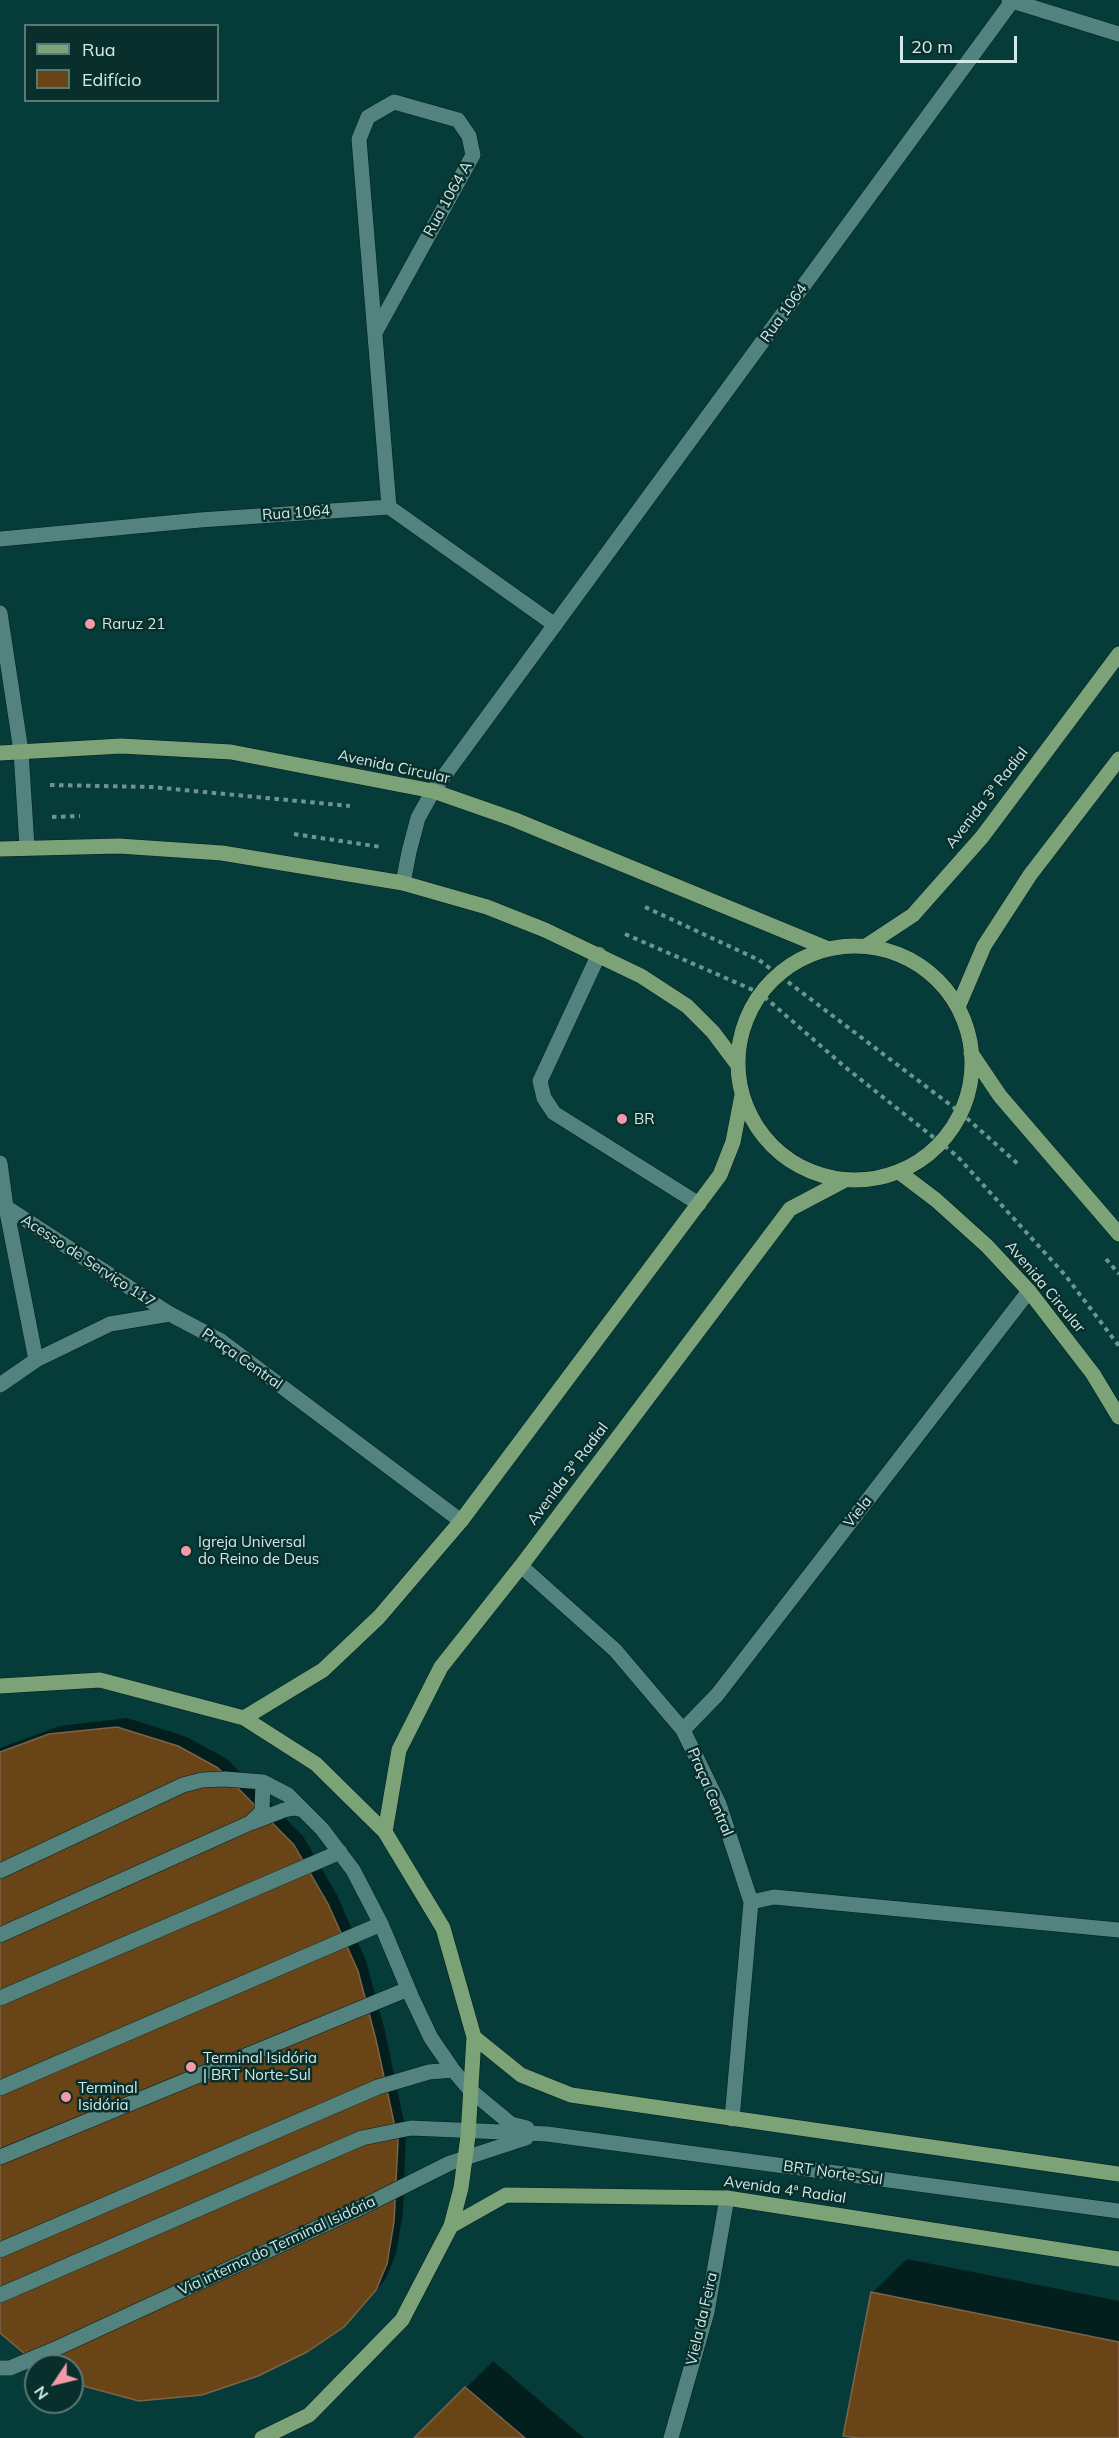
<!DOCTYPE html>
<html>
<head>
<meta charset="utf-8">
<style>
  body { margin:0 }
  #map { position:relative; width:1119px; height:2438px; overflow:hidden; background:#053b38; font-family:Mulish,sans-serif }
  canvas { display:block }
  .legend { position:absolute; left:24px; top:24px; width:195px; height:78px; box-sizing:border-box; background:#092f2d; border:2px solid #597977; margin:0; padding:8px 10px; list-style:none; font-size:18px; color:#d1e9e7 }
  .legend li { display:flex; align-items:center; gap:12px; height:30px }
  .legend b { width:30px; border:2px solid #597977 }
  .north { position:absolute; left:24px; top:2354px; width:60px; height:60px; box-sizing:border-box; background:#092f2d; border:2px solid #597977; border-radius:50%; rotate:235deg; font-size:16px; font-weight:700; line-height:24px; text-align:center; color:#d1e9e7 }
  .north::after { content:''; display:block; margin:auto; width:21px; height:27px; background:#f39aa9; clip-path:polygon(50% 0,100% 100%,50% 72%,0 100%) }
  .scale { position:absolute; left:900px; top:36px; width:117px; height:27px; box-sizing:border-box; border:3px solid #d1e9e7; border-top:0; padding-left:8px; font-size:18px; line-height:21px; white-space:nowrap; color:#d1e9e7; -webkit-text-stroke:4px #092f2d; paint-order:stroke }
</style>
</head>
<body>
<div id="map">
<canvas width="1119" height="2438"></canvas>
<ul class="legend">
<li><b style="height:8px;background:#7ca377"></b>Rua</li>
<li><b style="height:16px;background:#684417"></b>Edifício</li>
</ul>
<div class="north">N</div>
<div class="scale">20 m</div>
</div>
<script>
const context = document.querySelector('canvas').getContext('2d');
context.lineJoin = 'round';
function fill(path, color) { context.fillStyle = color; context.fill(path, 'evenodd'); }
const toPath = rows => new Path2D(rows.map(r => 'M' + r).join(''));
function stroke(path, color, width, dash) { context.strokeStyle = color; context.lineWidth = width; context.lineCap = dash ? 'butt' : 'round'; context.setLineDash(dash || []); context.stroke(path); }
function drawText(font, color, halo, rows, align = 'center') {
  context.font = font + ' Mulish,sans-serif'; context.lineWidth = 5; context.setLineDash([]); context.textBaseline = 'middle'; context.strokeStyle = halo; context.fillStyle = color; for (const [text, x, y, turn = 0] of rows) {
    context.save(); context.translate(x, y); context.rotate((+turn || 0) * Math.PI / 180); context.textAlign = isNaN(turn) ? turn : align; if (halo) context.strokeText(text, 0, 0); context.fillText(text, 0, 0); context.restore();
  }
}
const shadow = toPath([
  [127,1718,187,1737,227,1759,303,1836,337,1895,366,1961,385,2031,406,2131,403,2212,396,2254,385,2280,353,2316,72,2378,72,2366,48,2366,0,2331,0,1748,60,1726],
  [907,2259,1119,2301,1119,2438,870,2438,872,2293],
  [493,2361,584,2438,416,2438]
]);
const building = toPath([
  [117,1727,178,1746,218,1768,294,1845,328,1904,358,1971,376,2040,398,2141,394,2222,387,2264,376,2290,344,2327,307,2352,258,2376,202,2395,139,2401,87,2387,72,2380,72,2366,45,2366,31,2359,0,2333,0,1752,49,1734,117,1727],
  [871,2292,1119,2342,1119,2438,860,2438,843,2436,871,2292],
  [465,2387,525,2438,414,2438,465,2387]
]);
const path = toPath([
  [50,785,152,787,350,806],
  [52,817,80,816],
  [294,834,381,847],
  [645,907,759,960,961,1113,1019,1165],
  [625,934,760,993,845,1067,957,1156,1065,1275,1119,1346],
  [1106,1259,1119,1274]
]);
const lane = toPath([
  [376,331,473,155,469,136,458,120,394,102,368,117,359,139,389,507],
  [0,539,200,520,389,507,555,625],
  [599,954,540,1081,544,1098,554,1113,699,1204],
  [253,1822,284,1810,294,1808,303,1810],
  [0,1871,183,1785,202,1780,225,1779,263,1782,288,1795,322,1829,353,1870,381,1924,412,1998,431,2038,453,2070,470,2090,511,2124,527,2128],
  [0,1935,250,1823,262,1812,263,1782],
  [0,1998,340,1852],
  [0,2088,381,1924],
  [0,2157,408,1989],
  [0,2250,378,2087,429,2072,453,2070],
  [0,2295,362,2138,411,2128,547,2134,1119,2211],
  [0,2368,10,2368,53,2350,356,2210,450,2163,526,2138]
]);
const street = toPath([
  [1009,0,1119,34],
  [0,613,21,751,27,847],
  [403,883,409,852,418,818,433,791,1013,0],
  [0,1163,6,1207,36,1360],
  [6,1207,170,1314,221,1341,461,1521],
  [0,1385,36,1360,110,1324,170,1314],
  [521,1566,615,1650,683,1730,719,1804,751,1902,732,2119],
  [683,1730,717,1695,1029,1291],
  [751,1902,774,1897,1119,1930],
  [671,2438,707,2312,727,2198]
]);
const primary = toPath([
  [0,753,121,746,231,752,433,791,513,819,826,948],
  [0,849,119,846,222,853,403,883,487,907,545,930,641,976,687,1006,713,1032,737,1064],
  [866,946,913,915,982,837,1119,654],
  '738 1063a117 117 0 1 1 234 0a117 117 0 1 1-234 0Z',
  [958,1007,984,946,1030,875,1119,759],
  [971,1053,1000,1096,1119,1234],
  [899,1172,936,1200,987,1246,1029,1291,1093,1374,1119,1417],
  [0,1686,100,1680,244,1718,316,1764,385,1832,443,1928,474,2037,468,2136,461,2188,451,2226,402,2320,309,2415,262,2438],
  [244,1718,323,1670,379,1617,461,1521,720,1175,733,1142,742,1095],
  [385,1832,399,1750,441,1667,521,1566,790,1209,845,1180],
  [474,2037,521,2075,571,2095,1119,2174],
  [451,2226,506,2195,727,2198,1119,2259]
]);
const markers = [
  [90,624,6,"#f39aa9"],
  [622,1119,6,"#f39aa9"],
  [186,1551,6,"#f39aa9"],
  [191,2067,6,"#f39aa9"],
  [66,2097,6,"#f39aa9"]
];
const streetNames = [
  ["Rua 1064 A",448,199,-61],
  ["Rua 1064",784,313,-54],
  ["Rua 1064",296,513,-4],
  ["Avenida Circular",394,767,12],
  ["Avenida 3ª Radial",987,798,-52],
  ["Acesso de Serviço 117",88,1261,33],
  ["Avenida Circular",1045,1287,50],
  ["Praça Central",242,1359,35],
  ["Avenida 3ª Radial",568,1474,-53],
  ["Viela",858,1512,-52],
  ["Praça Central",710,1792,67],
  ["BRT Norte-Sul",833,2173,8],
  ["Avenida 4ª Radial",785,2190,8],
  ["Via interna do Terminal Isidória",277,2246,-25],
  ["Viela da Feira",702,2319,-77]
];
const poiNames = [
  ["Raruz 21",102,624],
  ["BR",634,1119],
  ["Igreja Universal",198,1542],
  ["do Reino de Deus",198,1559],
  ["Terminal Isidória",203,2058],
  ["| BRT Norte-Sul",203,2075],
  ["Terminal",78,2088],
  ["Isidória",78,2105]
];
fill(shadow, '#0007');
fill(building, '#684417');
stroke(building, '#7d6448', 1.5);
stroke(lane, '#061f1d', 16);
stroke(street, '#061f1d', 16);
stroke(primary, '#061f1d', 16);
stroke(path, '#6e9492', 4, [4.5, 4.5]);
stroke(lane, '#53837f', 15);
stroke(street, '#53837f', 15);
stroke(primary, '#7ca377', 15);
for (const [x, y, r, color] of markers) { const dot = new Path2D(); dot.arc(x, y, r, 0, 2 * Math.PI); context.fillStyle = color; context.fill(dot); stroke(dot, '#092f2d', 2); }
drawText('15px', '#d1e9e7', '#092f2d', streetNames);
drawText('15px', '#d1e9e7', '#092f2d', poiNames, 'left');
</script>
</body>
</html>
